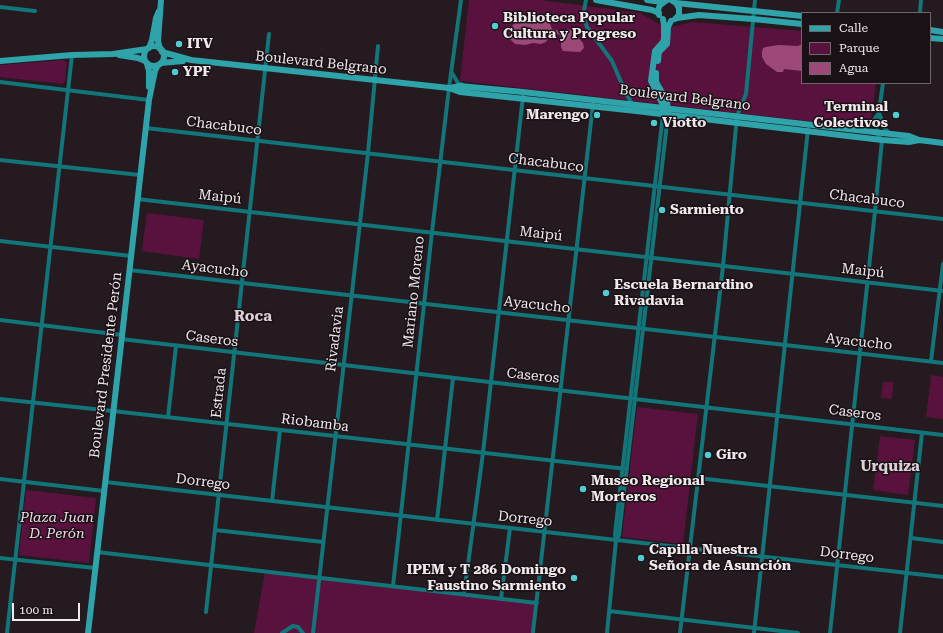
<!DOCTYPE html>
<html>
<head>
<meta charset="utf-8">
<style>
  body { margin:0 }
  #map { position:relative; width:943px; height:633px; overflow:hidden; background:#241a1f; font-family:"Roboto Serif",serif }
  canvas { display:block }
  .legend { position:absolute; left:801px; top:12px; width:130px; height:72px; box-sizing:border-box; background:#1a1116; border:1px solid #6f676c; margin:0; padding:5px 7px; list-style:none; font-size:12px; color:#efe9ec }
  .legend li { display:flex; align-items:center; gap:8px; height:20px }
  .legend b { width:20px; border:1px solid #6f676c }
  .scale { position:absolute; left:12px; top:603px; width:68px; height:18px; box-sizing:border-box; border:2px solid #efe9ec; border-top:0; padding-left:5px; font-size:12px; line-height:14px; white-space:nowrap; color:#efe9ec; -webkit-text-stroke:3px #1a1116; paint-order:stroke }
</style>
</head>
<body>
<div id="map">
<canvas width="943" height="633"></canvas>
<ul class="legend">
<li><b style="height:5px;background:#2ea3a9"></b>Calle</li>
<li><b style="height:11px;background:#59123e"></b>Parque</li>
<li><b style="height:11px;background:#9c4978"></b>Agua</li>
</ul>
<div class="scale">100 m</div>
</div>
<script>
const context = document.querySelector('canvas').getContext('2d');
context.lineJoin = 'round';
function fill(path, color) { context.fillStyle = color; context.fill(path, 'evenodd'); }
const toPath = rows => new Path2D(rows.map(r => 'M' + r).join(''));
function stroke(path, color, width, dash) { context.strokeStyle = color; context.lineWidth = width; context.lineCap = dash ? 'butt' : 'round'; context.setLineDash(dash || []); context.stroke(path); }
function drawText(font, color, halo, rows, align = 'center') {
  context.font = font + ' "Roboto Serif",serif'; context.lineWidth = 3; context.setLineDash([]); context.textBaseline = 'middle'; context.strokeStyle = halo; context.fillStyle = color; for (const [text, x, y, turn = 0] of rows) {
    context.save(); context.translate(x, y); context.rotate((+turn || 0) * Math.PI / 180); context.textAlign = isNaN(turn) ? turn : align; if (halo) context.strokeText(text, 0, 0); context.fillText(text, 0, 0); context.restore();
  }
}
const green = toPath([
  [469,0,540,0,640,13,666,28,693,22,802,31,802,83,876,83,871,118,859,127,460,81],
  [64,60,67,62,65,82,62,84,0,77,0,65],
  [147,213,204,220,199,259,142,251],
  [931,375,943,377,943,419,926,417],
  [883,382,893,382,892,399,881,398],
  [637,407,698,414,683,544,622,537],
  [880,436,915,440,908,495,873,490],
  [26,490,96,498,89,563,19,555],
  [265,572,537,603,533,633,254,633]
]);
const water = toPath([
  [516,14,527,17,543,15,547,16,552,29,563,32,567,29,571,30,583,43,584,48,580,52,563,51,561,47,561,40,560,35,555,33,549,37,546,42,541,44,533,43,525,45,515,44,509,38,511,27,515,23,515,20,513,17],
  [802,44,802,71,784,69,783,72,777,72,766,64,762,57,762,52,763,48,766,47,778,45,798,46]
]);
const street = toPath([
  [586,0,583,16,587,27,612,61,624,89,633,106],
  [0,7,35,11],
  [837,13,839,0],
  [920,13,921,0],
  [452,73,458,83,463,85],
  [0,82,149,100],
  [146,128,943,219],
  [861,130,866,128,871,124,879,113,885,129,890,134],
  [0,160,140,175],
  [137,199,943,291],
  [0,241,131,256],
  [129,270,943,363],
  [0,320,122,335],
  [121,339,943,435],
  [931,361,943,264],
  [0,399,113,411,627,469],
  [168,417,176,346],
  [698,478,943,506],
  [0,479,104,491],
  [105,482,943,577],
  [272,501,280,430],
  [437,520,453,378],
  [215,530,323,542],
  [911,538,943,542],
  [617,540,619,535,668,115],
  [97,552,537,603],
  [0,558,95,568],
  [393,586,432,232,449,88,461,0],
  [464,594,483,453,523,96],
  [501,599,510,528],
  [609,611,798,633],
  [206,612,269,34],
  [533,632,593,104],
  [7,633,72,55],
  [282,633,293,626,298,627,303,633],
  [313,633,368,153,378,46],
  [607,633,616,540,615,534,663,114],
  [680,633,723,266,737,116,746,94,755,0],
  [754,633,808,129],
  [830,633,875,211,882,140,876,133,883,83],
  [900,633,922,433]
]);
const secondary = toPath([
  [596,0,652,10,659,13],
  [647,0,662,2],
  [671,0,676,3,679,8,679,15,675,19],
  [676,3,802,16],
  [659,15,658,10,660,5,667,0],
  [677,18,699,15,753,19,802,24],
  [663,19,664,25,664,39,663,42,655,51,651,81,663,105,663,111],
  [930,30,943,32],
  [930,38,943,39],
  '144 56a10 10 0 1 1 20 0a10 10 0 1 1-20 0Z',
  [149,48,152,40,156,18,159,11],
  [160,49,158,41,161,0],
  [162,52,191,60,449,88,460,92,636,111,882,140,909,142,919,140],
  [119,55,138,58,145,61],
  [0,61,72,55,113,54,147,49],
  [658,61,659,52,667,44,668,27,671,21],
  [161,63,183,61],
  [147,64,149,71,149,87],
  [656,73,656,82,667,101,668,112],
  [450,88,460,86,523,92,909,136,919,140,943,143],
  [88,633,149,100,155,71,158,65]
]);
const markers = [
  [495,26,4,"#51ccd2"],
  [179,44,4,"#51ccd2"],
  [175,72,4,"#51ccd2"],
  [597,115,4,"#51ccd2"],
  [896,115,4,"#51ccd2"],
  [654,123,4,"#51ccd2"],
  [662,210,4,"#51ccd2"],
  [606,293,4,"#51ccd2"],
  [708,455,4,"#51ccd2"],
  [583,489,4,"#51ccd2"],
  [641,558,4,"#51ccd2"],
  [574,578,4,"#51ccd2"]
];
const poiNames = [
  ["Biblioteca Popular",503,18],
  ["Cultura y Progreso",503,34],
  ["ITV",187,44],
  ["YPF",183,72],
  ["Terminal",888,107,"right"],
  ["Colectivos",888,123,"right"],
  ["Marengo",589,115,"right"],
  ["Viotto",662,123],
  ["Sarmiento",670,210],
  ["Escuela Bernardino",614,285],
  ["Rivadavia",614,301],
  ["Giro",716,455],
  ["Museo Regional",591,481],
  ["Morteros",591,497],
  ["Capilla Nuestra",649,550],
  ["Señora de Asunción",649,566],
  ["IPEM y T 286 Domingo",566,570,"right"],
  ["Faustino Sarmiento",566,586,"right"]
];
const streetNames = [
  ["Boulevard Belgrano",321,63,6],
  ["Boulevard Belgrano",685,98,7],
  ["Chacabuco",224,126,7],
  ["Chacabuco",546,163,7],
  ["Maipú",220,197,6],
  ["Chacabuco",867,199,7],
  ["Maipú",541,234,7],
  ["Ayacucho",215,269,7],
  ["Maipú",863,271,6],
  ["Mariano Moreno",414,292,-84],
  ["Ayacucho",537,305,6],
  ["Caseros",212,339,7],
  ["Rivadavia",335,339,-83],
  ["Ayacucho",859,342,6],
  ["Boulevard Presidente Perón",106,365,-83],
  ["Caseros",533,376,6],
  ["Estrada",219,393,-84],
  ["Caseros",855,413,7],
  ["Riobamba",315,423,7],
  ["Dorrego",203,482,7],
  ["Dorrego",525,519,6],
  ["Dorrego",847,555,7]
];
const parkNames = [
  ["Plaza Juan",57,518],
  ["D. Perón",57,534]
];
const neighbourhoodNames = [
  ["Roca",253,317],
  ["Urquiza",890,467]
];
fill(green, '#59123e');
fill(water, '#9c4978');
stroke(street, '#127579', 4);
stroke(secondary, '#2ea3a9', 6);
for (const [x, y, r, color] of markers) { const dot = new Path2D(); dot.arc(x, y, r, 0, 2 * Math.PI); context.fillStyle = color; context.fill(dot); stroke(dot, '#1a1116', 1.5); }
drawText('bold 14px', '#efe9ec', '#1a1116', poiNames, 'left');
drawText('14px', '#efe9ec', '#1a1116', streetNames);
drawText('italic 14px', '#f0d8e4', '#1a1116', parkNames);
drawText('bold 15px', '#dccfd5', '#1a1116', neighbourhoodNames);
</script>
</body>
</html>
